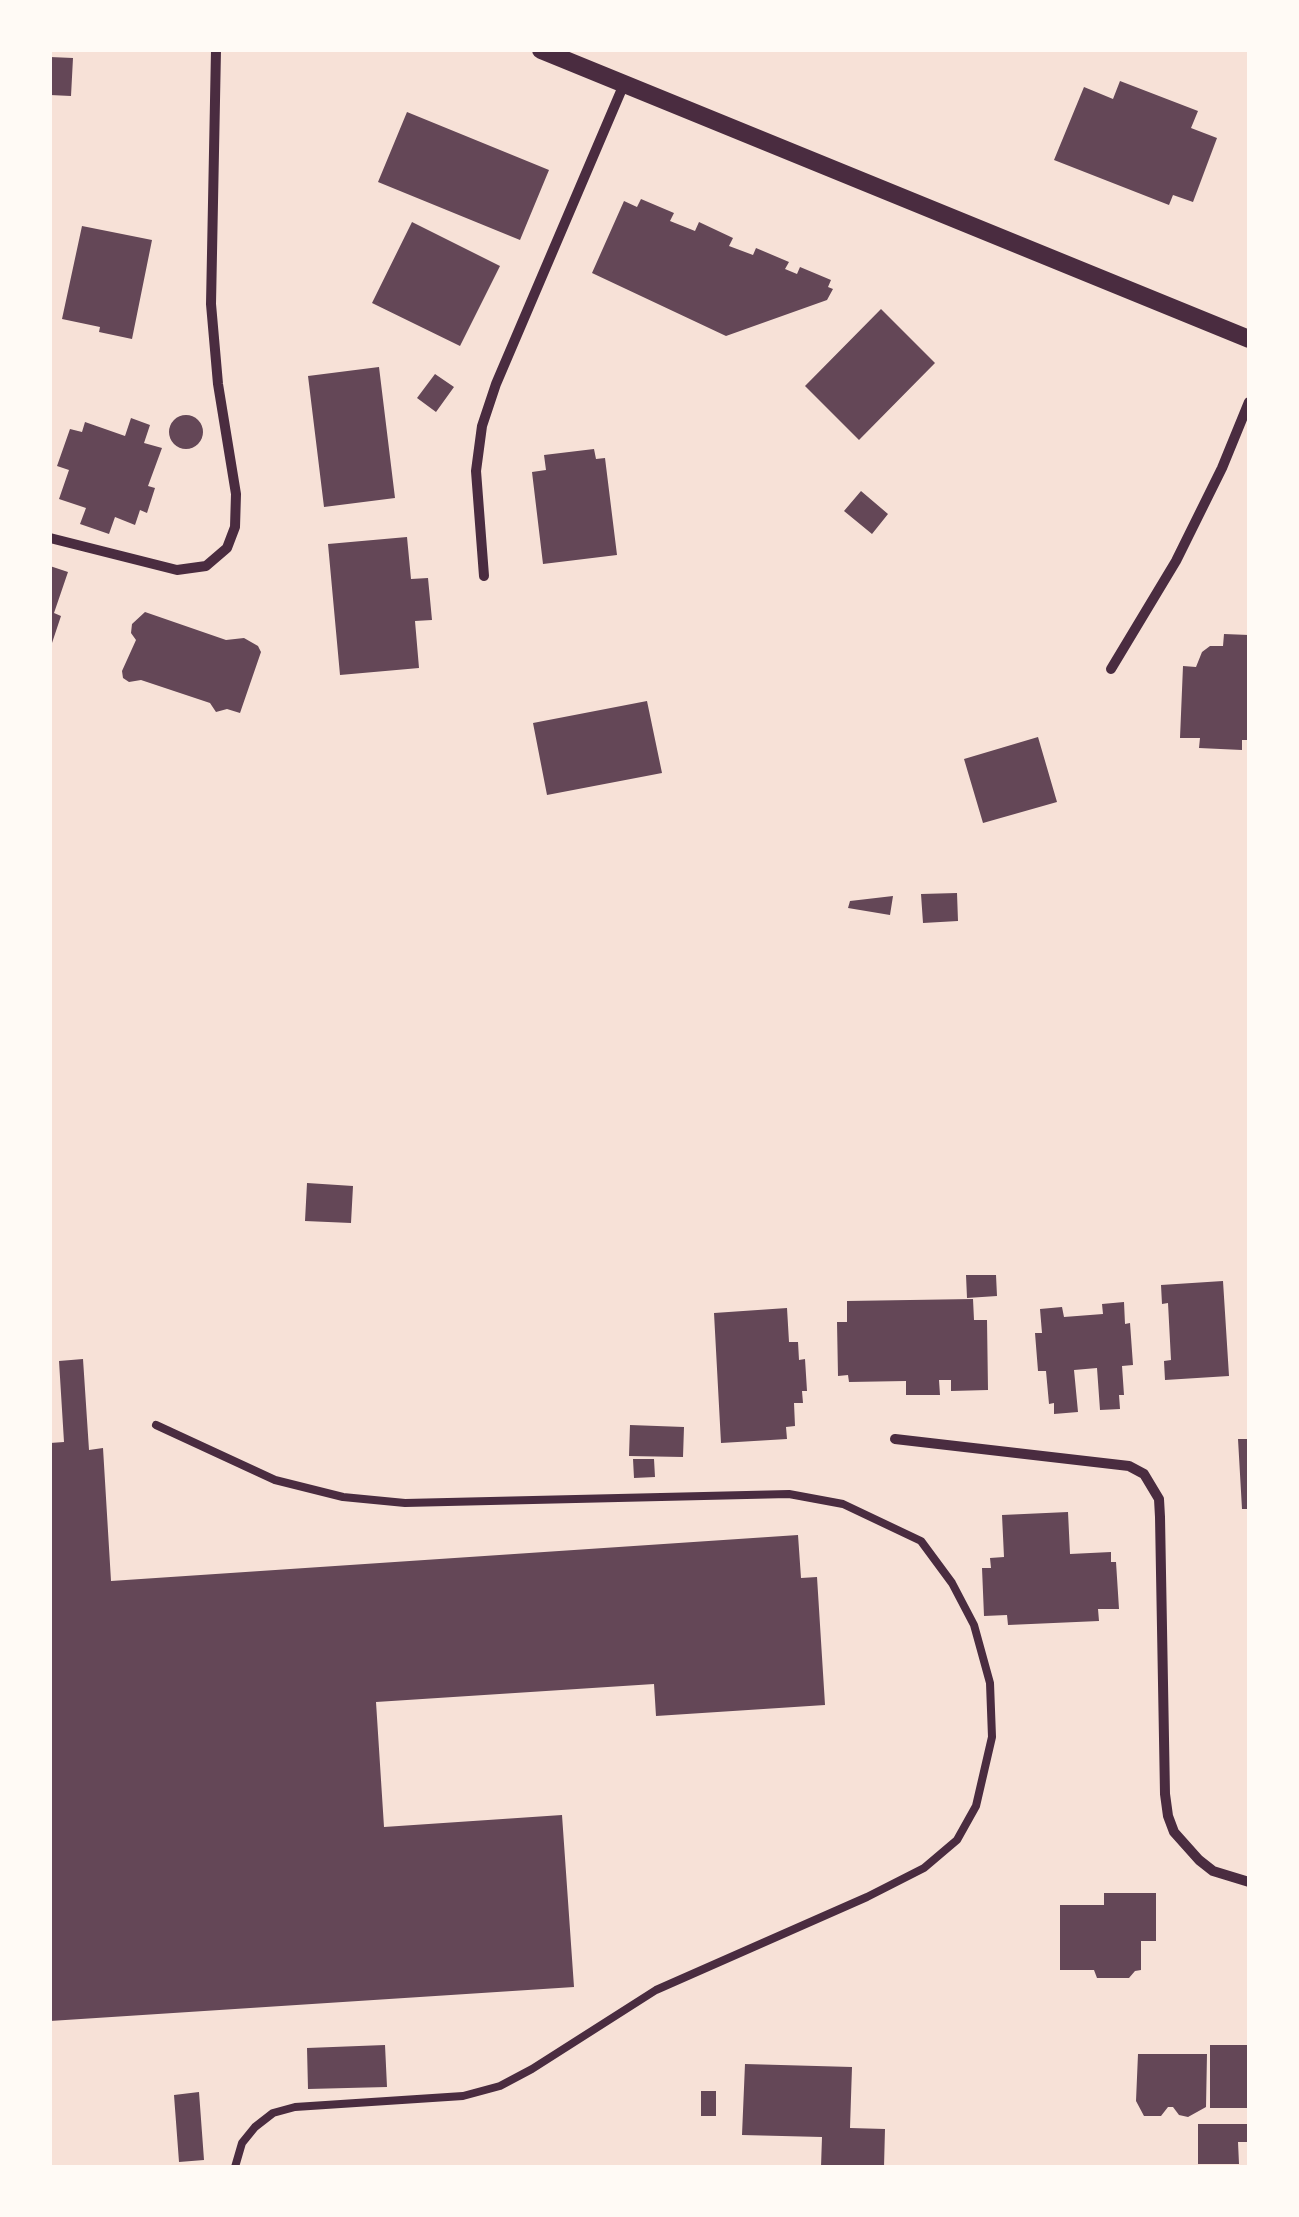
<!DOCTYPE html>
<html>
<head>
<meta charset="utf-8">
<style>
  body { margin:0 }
  #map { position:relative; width:1299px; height:2217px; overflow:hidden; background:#f7e1d7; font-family:"DM Sans",sans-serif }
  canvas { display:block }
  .frame { position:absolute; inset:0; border:52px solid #fffaf5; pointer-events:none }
</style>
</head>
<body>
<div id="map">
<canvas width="1299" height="2217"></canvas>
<div class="frame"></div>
</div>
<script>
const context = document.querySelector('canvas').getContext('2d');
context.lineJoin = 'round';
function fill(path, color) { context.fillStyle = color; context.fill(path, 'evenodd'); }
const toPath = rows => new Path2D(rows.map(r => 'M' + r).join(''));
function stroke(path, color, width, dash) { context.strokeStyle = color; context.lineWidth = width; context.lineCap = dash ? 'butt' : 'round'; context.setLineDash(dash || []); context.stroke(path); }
const building = toPath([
  [50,57,73,58,71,96,50,95],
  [1120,81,1198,111,1191,128,1217,138,1193,202,1173,195,1169,205,1054,160,1084,87,1113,99],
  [407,112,549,170,520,240,378,182],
  [641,199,674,213,670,221,695,231,699,222,733,238,729,246,753,255,756,248,789,262,785,269,797,274,800,267,831,280,828,287,833,289,827,300,726,336,592,273,624,201,637,207],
  [412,222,500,266,460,346,372,303],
  [82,226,152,240,132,339,99,332,100,327,62,319],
  [881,309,935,363,859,440,805,386],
  [379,367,395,498,324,507,308,376],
  [435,374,454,387,436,412,417,398],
  '169 432a17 17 0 1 1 34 0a17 17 0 1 1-34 0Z',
  [131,418,150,425,144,443,162,448,148,486,155,488,147,513,140,510,135,525,115,517,109,534,80,524,86,508,59,499,69,470,57,466,70,429,82,432,85,422,125,436],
  [594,449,596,459,605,458,617,555,543,564,532,472,546,470,544,455],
  [861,491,888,514,872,534,844,511],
  [407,537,411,579,428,578,432,620,415,621,419,668,340,675,328,544],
  [50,566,68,572,54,613,61,616,51,646],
  [145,612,226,640,244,638,258,646,261,652,240,713,227,709,216,712,210,703,141,680,129,682,123,678,122,671,136,640,131,633,132,624],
  [1224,634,1249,635,1249,740,1242,740,1242,750,1199,748,1200,738,1180,738,1183,666,1196,667,1202,652,1210,646,1223,646],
  [647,701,662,773,547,795,533,723],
  [1038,737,1057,802,983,823,964,759],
  [957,893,958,921,923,923,921,894],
  [893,896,890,915,848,908,850,901],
  [307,1183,353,1186,351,1223,305,1221],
  [966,1275,996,1275,997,1296,967,1298],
  [1223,1281,1229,1376,1165,1380,1164,1361,1171,1360,1168,1303,1162,1304,1161,1285],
  [973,1299,974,1320,987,1320,988,1390,951,1391,951,1380,939,1380,940,1395,906,1395,906,1381,849,1382,848,1375,838,1376,837,1322,847,1322,847,1301],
  [1124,1302,1125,1324,1130,1323,1133,1365,1122,1366,1124,1395,1119,1395,1120,1409,1100,1410,1097,1368,1074,1370,1078,1412,1054,1414,1054,1403,1049,1404,1046,1371,1038,1371,1035,1333,1042,1333,1040,1309,1062,1307,1064,1317,1103,1314,1102,1304],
  [787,1308,789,1342,798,1342,799,1360,805,1359,807,1391,802,1391,803,1403,794,1403,795,1426,786,1427,787,1439,721,1443,714,1313],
  [83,1359,89,1450,103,1448,111,1581,798,1535,801,1578,817,1577,825,1705,656,1716,654,1684,376,1702,384,1827,562,1815,574,1987,50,2021,50,1443,64,1442,59,1361],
  [630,1425,684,1427,683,1457,629,1456],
  [1238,1439,1249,1439,1249,1509,1242,1509],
  [633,1459,654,1459,655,1477,634,1478],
  [1068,1512,1070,1554,1111,1552,1111,1562,1116,1562,1119,1609,1098,1609,1099,1621,1008,1625,1007,1615,984,1616,982,1568,991,1568,990,1558,1004,1557,1002,1515],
  [1104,1893,1156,1893,1156,1941,1141,1941,1141,1970,1135,1971,1129,1978,1097,1978,1094,1970,1060,1970,1060,1905,1104,1905],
  [385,2045,387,2087,308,2089,307,2048],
  [1210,2045,1249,2045,1249,2108,1210,2108],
  [1138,2054,1207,2054,1206,2107,1188,2117,1179,2115,1173,2107,1168,2107,1161,2116,1144,2116,1136,2101],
  [745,2064,852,2067,850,2128,885,2129,884,2167,821,2167,822,2137,742,2135],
  [701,2091,716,2091,716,2116,701,2116],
  [199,2092,204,2160,179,2162,174,2095],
  [1198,2124,1249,2124,1249,2142,1238,2142,1239,2164,1198,2164]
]);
const service = toPath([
  [156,1425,275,1480,343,1497,405,1503,789,1494,843,1504,921,1541,952,1583,974,1625,990,1683,992,1737,976,1806,957,1840,924,1868,867,1897,656,1990,532,2069,500,2086,463,2096,295,2107,273,2113,255,2127,242,2143,235,2167]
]);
const minor = toPath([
  [50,538,177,570,206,566,227,548,235,527,236,494,218,384,211,304,216,50],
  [484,576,476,471,482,426,496,384,624,84],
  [1111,669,1176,561,1222,468,1249,402],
  [895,1439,1129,1466,1144,1474,1159,1499,1160,1517,1165,1794,1168,1816,1174,1832,1199,1860,1213,1871,1249,1882]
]);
const tertiary = toPath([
  [541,50,1249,339]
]);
fill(building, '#644757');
stroke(service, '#4a2c40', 8);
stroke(minor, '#4a2c40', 10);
stroke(tertiary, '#4a2c40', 18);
</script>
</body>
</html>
